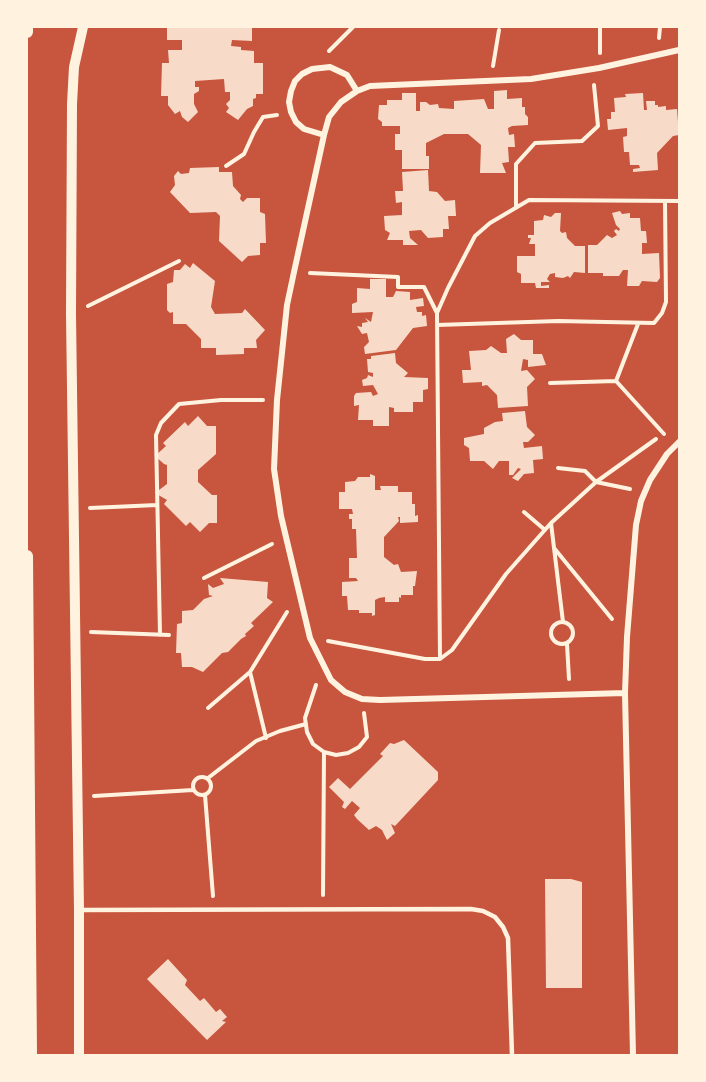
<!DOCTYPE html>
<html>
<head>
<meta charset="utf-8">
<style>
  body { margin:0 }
  #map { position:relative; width:706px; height:1082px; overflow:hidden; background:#c8553d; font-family:"PT Sans",sans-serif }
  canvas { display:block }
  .frame { position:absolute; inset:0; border:28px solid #fff3e0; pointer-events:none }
</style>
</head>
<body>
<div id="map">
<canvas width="706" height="1082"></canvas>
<div class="frame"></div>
</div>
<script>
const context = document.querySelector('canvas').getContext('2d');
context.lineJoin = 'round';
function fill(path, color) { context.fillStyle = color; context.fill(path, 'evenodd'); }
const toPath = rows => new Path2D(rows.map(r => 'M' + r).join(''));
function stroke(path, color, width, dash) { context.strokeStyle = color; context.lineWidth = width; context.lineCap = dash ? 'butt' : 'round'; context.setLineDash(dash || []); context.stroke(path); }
const building = toPath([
  [167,27,252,27,252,41,232,40,231,46,241,47,241,50,254,51,254,63,263,63,263,94,256,94,256,98,253,99,253,106,247,109,238,120,226,112,229,108,226,104,230,100,230,92,225,92,224,79,195,81,195,87,199,87,199,91,194,94,194,104,198,112,188,122,182,117,180,111,175,114,168,105,168,96,161,96,162,63,169,63,168,50,182,50,182,40,167,40],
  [507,90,507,99,522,98,522,107,525,107,525,114,528,117,528,125,512,126,508,128,509,135,514,134,515,147,508,147,509,162,502,163,506,173,480,173,481,145,468,134,444,134,426,143,426,156,429,156,429,169,402,169,402,150,395,150,395,134,400,134,400,126,382,126,382,122,378,119,379,105,387,105,387,100,402,100,402,93,416,93,416,111,420,111,420,102,426,102,430,105,438,104,439,108,454,109,454,101,484,99,488,109,494,109,494,91],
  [643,93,644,110,647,110,646,101,655,101,655,105,658,105,658,107,666,106,666,110,677,109,679,135,673,136,657,153,658,170,633,172,633,169,640,168,639,165,630,165,629,152,624,152,623,137,627,136,627,128,608,130,607,119,611,119,611,112,615,112,614,98,626,97,625,94],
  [219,167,219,172,232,172,233,186,241,195,240,199,243,202,247,198,260,198,260,212,265,214,266,243,260,243,260,255,248,256,242,262,219,241,220,216,216,212,190,213,170,192,175,185,174,176,178,171,181,174,189,173,190,168],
  [428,170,429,191,437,192,445,201,455,200,456,216,448,216,449,229,443,229,443,237,428,238,421,230,409,231,410,238,418,245,403,245,403,240,387,240,390,233,385,230,384,216,402,215,402,202,396,203,395,191,403,191,402,172],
  [620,211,622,214,630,213,630,218,640,218,641,231,646,231,647,243,642,243,642,254,659,253,660,278,657,282,642,281,639,286,627,286,628,270,623,270,619,276,603,276,603,273,588,273,588,245,597,245,607,235,612,238,617,235,614,231,616,229,619,231,620,229,616,225,612,213],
  [555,213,561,213,560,231,562,233,566,232,567,238,575,246,585,246,585,273,574,272,570,278,568,276,563,278,555,277,555,273,550,274,547,279,550,282,541,282,541,286,549,285,549,288,536,288,535,283,521,283,521,274,517,272,517,256,535,256,535,244,529,244,531,238,528,238,528,235,534,235,534,221,543,220,544,215,551,217],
  [193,263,215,281,211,307,215,314,242,313,245,309,265,330,256,340,257,348,244,348,244,354,216,355,216,348,201,348,201,339,186,324,173,324,173,312,170,313,167,310,167,284,173,282,174,270,180,270,185,264,190,268],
  [370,279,386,279,386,297,393,297,396,291,410,292,410,300,423,298,424,306,416,307,417,312,422,312,422,316,426,315,427,326,413,328,396,350,365,354,364,347,369,342,367,333,362,334,357,326,362,327,362,323,368,322,365,318,371,322,373,312,352,313,352,304,357,302,357,288,370,289],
  [514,334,521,340,533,340,533,354,542,354,546,365,528,367,528,360,523,359,521,371,527,370,535,379,527,387,528,406,498,408,497,395,487,385,482,386,482,382,463,383,462,370,471,370,469,351,486,350,491,346,501,353,507,353,506,339],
  [395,353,396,363,408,373,404,377,428,378,428,389,423,390,423,402,413,402,413,412,394,412,394,408,389,407,389,426,373,426,373,420,358,420,359,405,354,406,354,396,356,393,371,392,373,396,378,394,373,385,363,386,362,380,367,378,368,375,373,377,373,373,368,372,367,359,371,359,371,356],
  [525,411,527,427,535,435,528,442,523,442,524,448,542,446,543,459,533,460,534,473,524,474,518,481,512,478,521,469,518,468,513,475,509,475,509,461,499,461,493,469,484,461,470,461,469,448,464,445,464,438,484,434,484,428,495,422,503,421,502,413],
  [198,416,207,426,216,426,216,454,198,470,198,482,212,495,217,495,217,523,209,523,200,532,190,522,186,526,164,504,167,500,155,493,167,484,167,465,164,464,155,456,166,446,163,443,185,422,188,426],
  [370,474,375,476,375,490,381,490,380,486,398,486,398,492,412,492,412,504,415,504,415,516,418,515,418,522,400,523,400,517,398,517,399,521,384,537,384,557,394,565,398,564,401,572,417,571,415,586,413,586,413,595,401,595,401,598,399,597,399,602,385,602,385,597,379,598,375,600,375,615,372,616,372,613,359,613,359,610,348,610,347,596,342,596,342,582,358,581,356,578,349,578,349,558,357,558,356,529,352,529,352,519,349,519,349,514,353,514,352,509,339,509,339,492,345,492,345,482,355,481,358,477,370,477],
  [220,578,268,582,267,598,273,602,251,623,254,626,245,634,246,636,241,639,228,652,222,653,203,672,192,667,182,667,181,653,176,653,177,624,182,623,182,611,193,610,204,599,213,596,209,595,208,584,213,588,224,584],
  [404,740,438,772,438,780,395,826,391,824,395,833,387,840,382,830,376,826,369,830,357,819,354,815,360,808,352,801,345,809,342,807,344,802,329,787,338,778,350,789,383,756,380,754,390,743,394,744],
  [545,879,571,879,582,882,582,988,546,988],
  [168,959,187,980,185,985,200,1001,204,998,216,1012,220,1009,227,1017,222,1021,226,1022,207,1040,147,979]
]);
const path = toPath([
  [659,38,660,27],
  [329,51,353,27],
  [600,53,600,27],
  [493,66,499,30],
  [226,166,244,154,254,132,263,117,277,115],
  [516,207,516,164,535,143,582,141,598,126,594,85],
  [310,273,398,277,398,287,424,287,437,313],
  [88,306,179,261],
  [437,325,558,321,654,323,662,313,666,302,665,201],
  [616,381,638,324],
  [550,383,616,381,664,434],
  [558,468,585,471,596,482,630,489],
  [90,508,157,505],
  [524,512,545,530],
  [551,523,563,622],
  [554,548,612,619],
  [204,578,272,544],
  '551 633a11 11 0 1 1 22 0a11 11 0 1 1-22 0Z',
  [91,632,169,635],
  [160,635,156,435,161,423,179,404,221,400,263,400],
  [328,641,425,659,440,659,452,650,506,574,551,523,596,482,656,439],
  [567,644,569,679],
  [440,659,437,313,448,288,475,236,490,223,529,200,679,201],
  [250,672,266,738],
  [316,685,305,718,307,732,313,744,324,752,336,755,348,753,359,747,367,737,364,713],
  [208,708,250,672,287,612],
  '193 786a9 9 0 1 1 18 0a9 9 0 1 1-18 0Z',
  [208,778,256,741,280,731,306,724],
  [205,795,213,896],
  [94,796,193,790],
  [323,895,324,752]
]);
const service = toPath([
  [80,910,471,909,483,911,495,917,503,927,508,938,512,1055]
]);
const minor = toPath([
  [324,135,304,129,296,122,291,112,289,102,291,91,295,81,302,74,312,69,330,67,347,75,357,91],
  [625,693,380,700,362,699,345,692,331,680,310,638,281,516,274,469,277,400,287,305,294,272,324,135,329,117,341,102,357,91,370,86,531,79,599,68,679,50],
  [633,1055,625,693,627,637,636,525,641,501,650,480,667,454,679,442]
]);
const tertiary = toPath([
  [79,1055,79,910,71,314,72,104,74,67,83,27]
]);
const secondary = toPath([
  [27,32,27,27],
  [27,556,31,1055]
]);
fill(building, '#f7dbc8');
stroke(path, '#fff3e0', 4);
stroke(service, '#fff3e0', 4.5);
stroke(minor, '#fff3e0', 6);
stroke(tertiary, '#fff3e0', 10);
stroke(secondary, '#fff3e0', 12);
</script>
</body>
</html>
